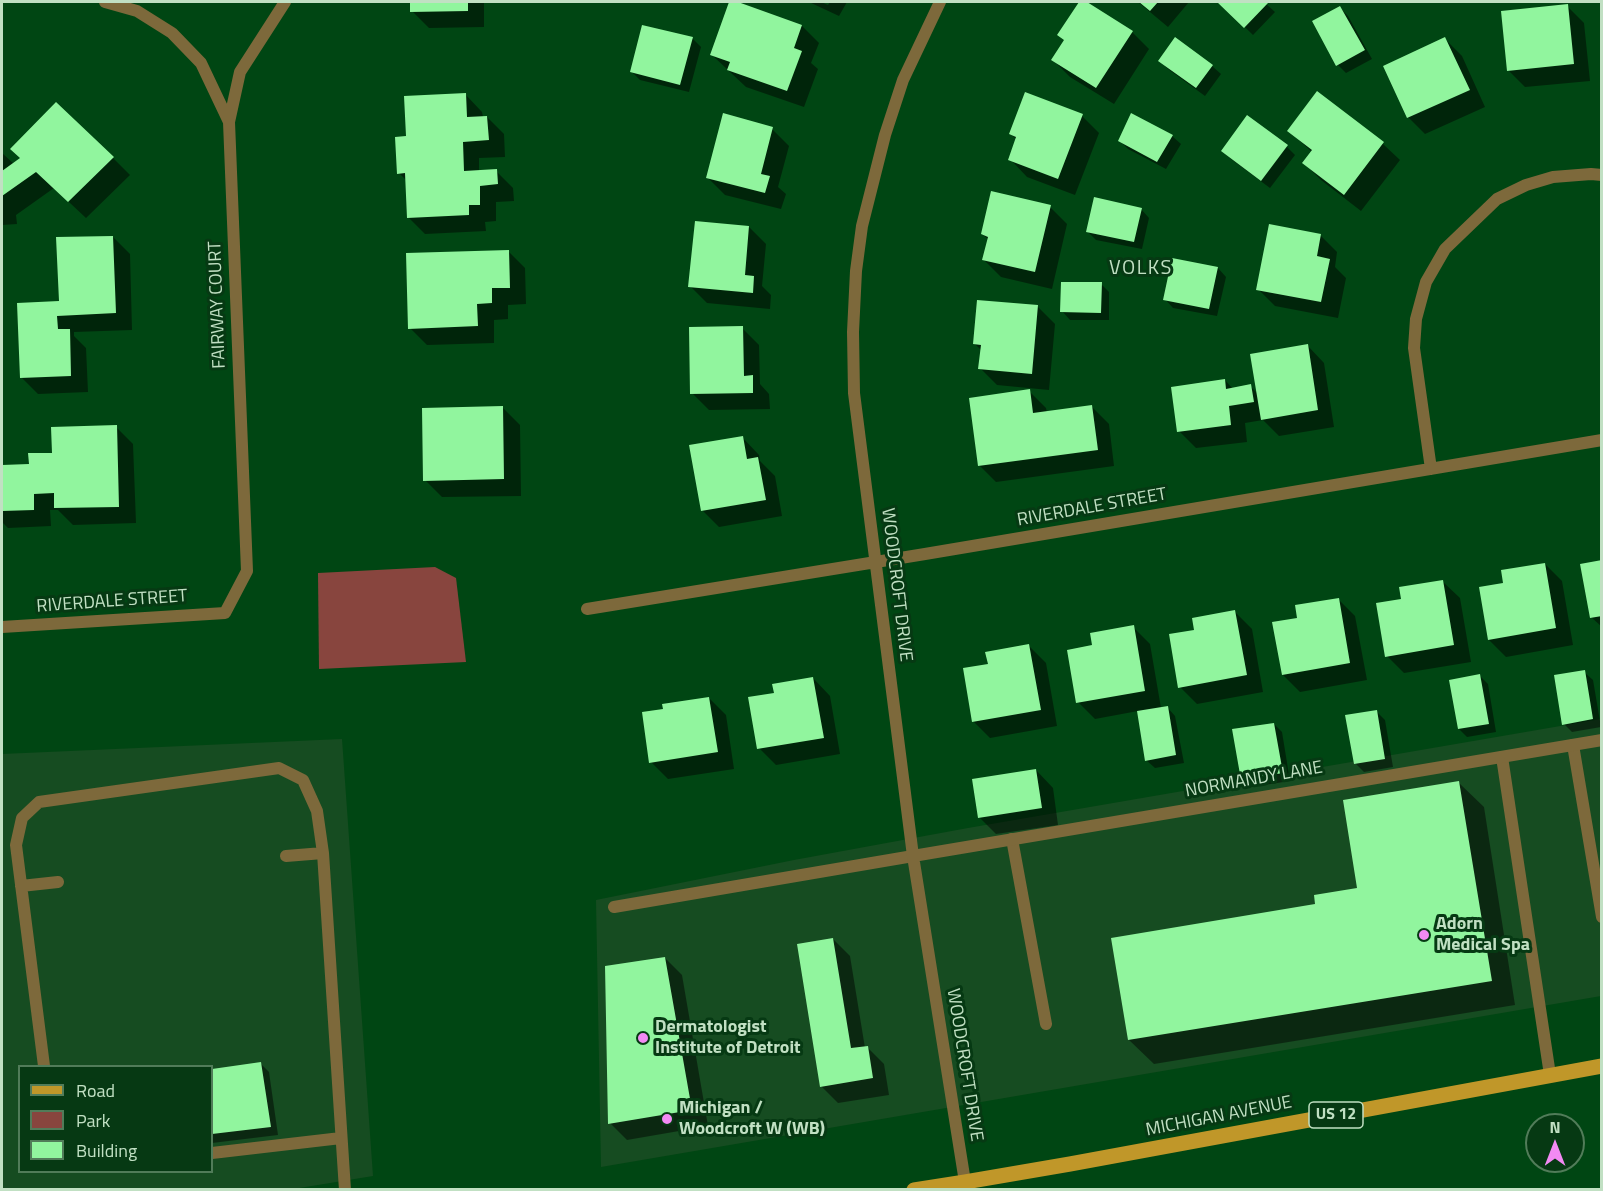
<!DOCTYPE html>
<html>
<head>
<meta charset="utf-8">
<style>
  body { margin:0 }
  #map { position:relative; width:1603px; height:1191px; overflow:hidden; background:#004613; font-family:"Titillium Web",sans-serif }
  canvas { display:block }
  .frame { position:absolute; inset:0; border:3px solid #c1e0c3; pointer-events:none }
  .legend { position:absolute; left:18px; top:1065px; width:195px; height:108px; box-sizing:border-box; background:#063913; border:2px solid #517c59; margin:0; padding:8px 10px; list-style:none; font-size:18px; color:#c1e0c3 }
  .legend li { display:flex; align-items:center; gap:12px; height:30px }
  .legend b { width:30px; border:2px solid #517c59 }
  .north { position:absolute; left:1525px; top:1113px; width:60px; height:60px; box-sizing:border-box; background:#063913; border:2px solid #517c59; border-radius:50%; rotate:0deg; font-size:16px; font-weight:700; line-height:24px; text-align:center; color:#c1e0c3 }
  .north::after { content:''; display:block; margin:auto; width:21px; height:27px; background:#f28af3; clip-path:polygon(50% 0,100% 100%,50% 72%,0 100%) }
</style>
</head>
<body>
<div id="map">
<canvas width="1603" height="1191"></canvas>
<div class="frame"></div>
<ul class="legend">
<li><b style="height:8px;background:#c09729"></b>Road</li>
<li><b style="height:16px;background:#88453e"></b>Park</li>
<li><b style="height:16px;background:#91f59e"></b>Building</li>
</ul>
<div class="north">N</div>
</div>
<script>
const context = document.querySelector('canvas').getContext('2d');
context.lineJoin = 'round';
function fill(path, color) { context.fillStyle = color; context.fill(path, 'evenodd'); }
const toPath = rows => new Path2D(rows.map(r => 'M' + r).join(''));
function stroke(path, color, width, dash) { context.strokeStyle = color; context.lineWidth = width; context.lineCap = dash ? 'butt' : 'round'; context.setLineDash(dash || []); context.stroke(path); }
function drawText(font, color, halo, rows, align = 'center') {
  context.font = font + ' "Titillium Web",sans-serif'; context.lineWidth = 6; context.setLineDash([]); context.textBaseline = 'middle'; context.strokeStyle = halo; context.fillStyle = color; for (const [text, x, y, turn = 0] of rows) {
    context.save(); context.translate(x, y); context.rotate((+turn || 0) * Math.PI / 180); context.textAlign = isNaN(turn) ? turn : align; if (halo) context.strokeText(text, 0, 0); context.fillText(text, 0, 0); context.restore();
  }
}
const built = toPath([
  [1601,719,1601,996,601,1167,596,900,794,860,968,828],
  [342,739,373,1176,287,1190,2,1189,2,754],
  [20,1066,212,1066,212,1172,20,1172]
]);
const green = toPath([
  [435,567,456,578,466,662,319,669,318,573]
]);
const shadow = toPath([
  [411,2,484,2,484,27,429,28,412,11],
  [731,2,802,26,819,43,811,63,818,69,804,107,746,87,712,55],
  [809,2,821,2,828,5,830,2,828,2,847,2,839,16],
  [1081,2,1084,2,1132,32,1149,49,1114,104,1070,77,1053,60,1065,41,1059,35],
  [1138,2,1189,2,1168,27],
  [1219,2,1264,2,1275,12,1253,35],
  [1567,6,1584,23,1590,81,1525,87,1508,70],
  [1340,8,1348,16,1372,59,1346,73,1338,65],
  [643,26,693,39,701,47,689,92,640,80,631,71],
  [1445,39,1462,56,1485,107,1425,134,1408,117],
  [1176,40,1212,66,1221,74,1205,96,1168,69,1160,61],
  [465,94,482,112,483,117,487,117,504,134,505,157,479,158,479,171,496,171,513,188,514,201,496,202,496,221,485,222,486,231,425,234,408,217,407,181,399,173,408,138],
  [1082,116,1099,133,1075,195,1027,177,1010,159,1017,140,1011,134],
  [772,129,789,146,778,187,786,194,781,209,725,195,708,178],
  [1289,131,1383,144,1400,160,1361,211,1321,180,1304,163,1312,152],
  [1172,136,1181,144,1166,169,1128,149,1120,141],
  [1287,147,1295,155,1270,188,1231,159,1223,151],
  [2,153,14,164,113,158,130,175,86,218,54,188,16,215,17,224,2,225],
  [1050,207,1067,224,1052,289,1001,277,984,260,989,240,982,234],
  [1141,209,1149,218,1142,249,1096,240,1088,232],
  [749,227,766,244,762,286,771,295,770,309,707,303,690,286],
  [1320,235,1337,252,1335,267,1346,278,1338,318,1275,306,1258,289],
  [113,237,130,254,132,330,74,332,74,336,86,348,88,392,38,394,21,377,61,303],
  [508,251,525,268,526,304,508,305,508,319,494,320,494,343,427,345,410,328],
  [1218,268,1226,277,1217,316,1173,308,1165,299],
  [1101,284,1109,292,1109,320,1070,320,1062,311],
  [1038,307,1055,324,1049,390,997,385,980,368,982,351,974,343],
  [742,328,759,345,760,384,769,394,770,409,709,410,692,393],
  [1307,345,1324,363,1334,427,1279,436,1263,420,1245,423,1247,442,1196,448,1179,431,1225,380,1233,389,1250,386,1258,394],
  [1029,391,1046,408,1047,413,1092,407,1109,424,1114,466,996,482,979,465],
  [503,408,520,425,521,496,442,497,425,480],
  [116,427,133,444,136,523,73,525,58,510,50,510,51,526,8,528,2,522,2,466,30,465],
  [742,437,759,455,760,461,775,476,782,516,719,527,702,510],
  [1602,562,1602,627,1591,617],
  [1545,564,1562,581,1573,645,1506,657,1489,640,1505,584],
  [1442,581,1460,598,1471,662,1404,673,1387,656],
  [1338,599,1355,616,1367,680,1300,692,1283,675,1299,619],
  [1235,612,1252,629,1263,692,1197,704,1180,687],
  [1133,627,1150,644,1161,708,1167,707,1175,716,1184,763,1155,768,1146,760,1138,711,1095,719,1078,702,1094,646],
  [1029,646,1046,663,1057,726,990,738,973,721,989,665],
  [1584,672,1593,680,1601,727,1572,732,1564,724],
  [1479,675,1488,684,1496,732,1467,737,1459,729],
  [813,678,830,696,840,754,776,765,759,748,776,694],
  [709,698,726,715,734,769,668,779,651,762,665,710],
  [1376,711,1385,720,1393,767,1364,772,1356,764],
  [1274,724,1282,732,1290,781,1251,787,1242,779],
  [1036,770,1053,788,1058,825,996,834,979,817],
  [1459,783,1484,807,1515,1005,1154,1064,1129,1040,1317,905,1359,889],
  [833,939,850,956,865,1048,867,1047,884,1064,889,1095,838,1103,821,1086],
  [665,958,682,975,708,1126,627,1140,610,1123],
  [261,1064,269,1072,278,1135,212,1143,212,1071]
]);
const building = toPath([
  [410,2,468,2,468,11,410,12],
  [729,2,738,2,802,25,794,48,802,51,787,91,727,70,730,62,710,55],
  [1079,2,1087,2,1133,31,1096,88,1051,60,1064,40,1057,35],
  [1139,2,1158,2,1150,11],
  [1217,2,1266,2,1268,3,1244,28],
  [1568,4,1574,64,1507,71,1501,11],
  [1340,6,1365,50,1336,66,1312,21],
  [642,25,693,37,680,85,630,72],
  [1175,37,1213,65,1196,88,1158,61],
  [1445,37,1470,90,1407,118,1383,66],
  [1317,91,1384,142,1344,195,1302,163,1312,150,1287,131],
  [1025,92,1083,114,1058,179,1008,160,1016,137,1009,134],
  [466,93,467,117,487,116,489,140,463,142,464,171,497,169,498,184,480,186,480,205,469,205,469,215,407,218,405,173,397,174,395,137,406,136,404,96],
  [56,102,114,157,68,202,36,172,2,196,2,171,20,158,10,149],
  [723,113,773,127,761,174,770,176,765,193,706,178],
  [1131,113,1173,135,1157,162,1118,141],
  [1247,115,1288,145,1261,181,1221,151],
  [991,191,1051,205,1035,272,982,260,988,237,981,234],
  [1094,197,1142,208,1134,242,1086,232],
  [695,221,749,226,745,275,754,276,753,293,688,287],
  [1269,224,1321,234,1317,256,1330,259,1321,302,1256,290],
  [113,236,116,313,57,316,58,329,70,329,71,376,20,378,17,303,59,301,56,237],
  [509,250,510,288,492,288,492,303,477,304,478,326,408,329,406,253],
  [1172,258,1218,267,1209,309,1163,300],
  [1061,282,1102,282,1101,313,1060,312],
  [977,300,1038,305,1032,374,978,369,981,345,973,344],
  [743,326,744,376,753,375,753,393,690,394,689,327],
  [1308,344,1318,410,1261,420,1250,354],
  [1225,379,1226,389,1251,384,1254,402,1229,406,1231,425,1177,432,1171,387],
  [1030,389,1033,413,1092,405,1098,450,978,466,969,398],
  [503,406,504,479,423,481,422,408],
  [117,425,119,507,54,508,54,493,34,494,34,510,2,511,2,465,29,464,28,453,52,453,51,427],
  [743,436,747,459,758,457,766,500,701,511,689,445],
  [1602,560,1602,616,1590,618,1580,564],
  [1545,563,1556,628,1488,640,1479,587,1503,583,1501,570],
  [1443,580,1454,645,1385,657,1376,603,1401,599,1399,587],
  [1339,598,1350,663,1282,675,1272,622,1297,618,1295,605],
  [1235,610,1247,675,1178,688,1169,634,1194,630,1192,618],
  [1134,625,1145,691,1076,703,1067,650,1092,645,1090,633],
  [1029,644,1041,710,972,722,963,668,988,664,985,652],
  [1585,670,1593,719,1562,725,1554,675],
  [1480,674,1489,724,1458,729,1449,680],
  [813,677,824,738,757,749,748,697,774,693,772,684],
  [709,697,718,752,649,763,642,712,663,709,662,704],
  [1168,706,1176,755,1145,761,1137,711],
  [1377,710,1385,759,1354,764,1345,715],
  [1274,723,1283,773,1241,780,1232,729],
  [1036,769,1042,808,978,818,972,779],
  [1459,781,1492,981,1128,1040,1111,938,1315,904,1314,895,1357,888,1343,800],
  [833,938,851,1048,868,1046,873,1078,820,1087,797,944],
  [665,957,692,1110,608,1124,605,966],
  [261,1062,271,1127,212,1134,212,1069]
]);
const service = toPath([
  [1573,745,1602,917],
  [1502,757,1550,1075],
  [1012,839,1046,1024],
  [286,856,323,853],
  [21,886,58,882],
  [614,907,913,856],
  [44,1066,16,845,22,818,39,802,279,768,303,780,317,811,323,853,345,1190],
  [212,1153,341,1138]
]);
const minor = toPath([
  [940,2,903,80,885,135,862,226,856,271,853,332,854,393,913,856,965,1182],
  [229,122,240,72,285,2],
  [1431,469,1414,348,1416,319,1426,282,1445,249,1497,199,1526,185,1553,177,1591,174,1602,175],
  [587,609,925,554,1602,440],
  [2,627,225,613,247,571,229,122,201,63,172,33,137,11,105,2],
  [913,856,1602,740]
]);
const primary = toPath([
  [914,1190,965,1182,1070,1164,1602,1066]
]);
const markers = [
  [1424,935,6,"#f28af3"],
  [643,1038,6,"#f28af3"],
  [667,1119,6,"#f28af3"]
];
const shields = [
  [1336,1115,54]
];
const shieldNames = [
  ["US 12",1336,1115]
];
const streetNames = [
  ["FAIRWAY COURT",218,305,-92],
  ["RIVERDALE STREET",1092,508,-10],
  ["WOODCROFT DRIVE",896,585,83],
  ["RIVERDALE STREET",112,602,-4],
  ["NORMANDY LANE",1254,780,-10],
  ["WOODCROFT DRIVE",964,1065,81],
  ["MICHIGAN AVENUE",1219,1117,-11]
];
const poiNames = [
  ["Adorn",1436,925],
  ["Medical Spa",1436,946],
  ["Dermatologist",655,1028],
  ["Institute of Detroit",655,1049],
  ["Michigan /",679,1109],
  ["Woodcroft W (WB)",679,1130]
];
const neighbourhoodNames = [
  ["VOLKS",1141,269]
];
fill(built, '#164c21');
fill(green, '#88453e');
fill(shadow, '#0007');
fill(building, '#91f59e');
stroke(service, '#7d693b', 12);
stroke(minor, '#7d693b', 12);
stroke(primary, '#c09729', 15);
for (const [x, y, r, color] of markers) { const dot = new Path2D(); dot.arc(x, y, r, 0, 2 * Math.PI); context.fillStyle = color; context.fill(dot); stroke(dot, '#063913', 2); }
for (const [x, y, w] of shields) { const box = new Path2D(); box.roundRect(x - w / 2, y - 13, w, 26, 4.5); context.fillStyle = '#063913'; context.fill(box); stroke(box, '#c1e0c3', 1.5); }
drawText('bold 16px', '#c1e0c3', null, shieldNames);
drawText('18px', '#c1e0c3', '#063913', streetNames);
drawText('bold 18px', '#c1e0c3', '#063913', poiNames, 'left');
context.letterSpacing = '1.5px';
drawText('20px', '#c1e0c3', '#063913', neighbourhoodNames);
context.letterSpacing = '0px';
</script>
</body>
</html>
